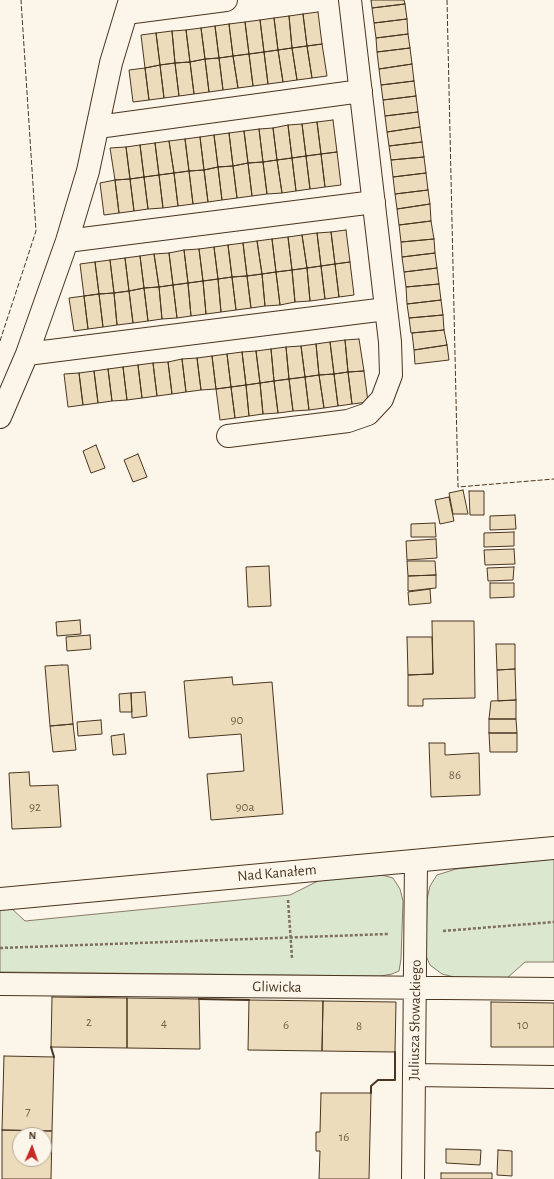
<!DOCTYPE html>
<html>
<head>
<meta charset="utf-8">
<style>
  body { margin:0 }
  #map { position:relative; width:554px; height:1179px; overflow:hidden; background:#fbf6e9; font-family:"Alegreya Sans",sans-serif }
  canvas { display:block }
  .north { position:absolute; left:12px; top:1127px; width:40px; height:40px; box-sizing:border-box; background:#fbf6e9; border:1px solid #b4a999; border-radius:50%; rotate:2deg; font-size:11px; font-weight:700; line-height:16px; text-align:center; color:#4a3520 }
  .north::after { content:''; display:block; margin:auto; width:14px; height:18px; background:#c62828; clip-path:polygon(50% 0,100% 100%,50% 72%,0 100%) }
</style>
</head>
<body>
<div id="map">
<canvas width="554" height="1179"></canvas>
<div class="north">N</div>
</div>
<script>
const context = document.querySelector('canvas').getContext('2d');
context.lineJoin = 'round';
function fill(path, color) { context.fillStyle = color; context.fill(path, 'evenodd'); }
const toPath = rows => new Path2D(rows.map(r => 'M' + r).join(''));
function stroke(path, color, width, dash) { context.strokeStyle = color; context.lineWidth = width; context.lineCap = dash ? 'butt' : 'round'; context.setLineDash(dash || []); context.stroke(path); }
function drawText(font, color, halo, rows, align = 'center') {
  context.font = font + ' "Alegreya Sans",sans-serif'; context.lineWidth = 3; context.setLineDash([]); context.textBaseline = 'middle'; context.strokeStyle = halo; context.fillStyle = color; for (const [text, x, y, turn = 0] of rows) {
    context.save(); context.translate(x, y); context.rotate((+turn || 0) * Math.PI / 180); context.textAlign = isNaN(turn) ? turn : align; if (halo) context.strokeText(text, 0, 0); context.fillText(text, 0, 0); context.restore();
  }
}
const green = toPath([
  [554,859,554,962,525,962,506,979,458,978,442,974,430,965,426,956,427,899,430,886,437,875,456,869,554,859],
  [375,873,393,878,400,889,403,901,401,959,399,971,392,974,381,976,0,972,0,910,10,907,25,921,290,895,328,876,375,873]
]);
const building = toPath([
  [371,0,404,0,405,4,372,8,371,0],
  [405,4,407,19,374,23,372,8,405,4],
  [318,12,322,44,307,46,303,14,318,12],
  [303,14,307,46,292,48,289,16,303,14],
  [289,16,292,48,278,50,274,18,289,16],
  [274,18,278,50,264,52,260,20,274,18],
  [407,19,408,34,376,38,374,23,407,19],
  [260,20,264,52,249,54,245,22,260,20],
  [245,22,249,54,233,56,229,24,245,22],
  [229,24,233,56,219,58,215,26,229,24],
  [215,26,219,58,205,59,201,28,215,26],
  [201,28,205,59,190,62,186,30,201,28],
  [186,30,190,62,175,63,172,31,186,30],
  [172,31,175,63,160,65,156,33,172,31],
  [156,33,160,65,145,68,141,35,156,33],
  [408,34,410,48,377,52,376,38,408,34],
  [322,44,327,76,312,78,307,46,322,44],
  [307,46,312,78,297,80,292,48,307,46],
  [292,48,297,80,283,82,278,50,292,48],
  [410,48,412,64,379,69,377,52,410,48],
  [278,50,283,82,268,84,264,52,278,50],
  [264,52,268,84,253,86,249,54,264,52],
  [249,54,253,86,238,88,233,56,249,54],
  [233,56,238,88,223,90,219,58,233,56],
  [219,58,223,90,209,92,205,59,219,58],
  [205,59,209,92,194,94,190,62,205,59],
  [190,62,194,94,179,96,175,63,190,62],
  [175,63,179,96,164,98,160,65,175,63],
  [412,64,414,81,381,85,379,69,412,64],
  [160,65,164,98,149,100,145,68,160,65],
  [145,68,149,100,133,102,129,70,145,68],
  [414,81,416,96,383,100,381,85,414,81],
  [416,96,418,112,385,116,383,100,416,96],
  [418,112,420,127,387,132,385,116,418,112],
  [333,120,337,152,321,154,317,122,333,120],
  [317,122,321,154,306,156,302,124,317,122],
  [302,124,306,156,292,158,288,125,302,124],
  [288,125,292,158,277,160,273,128,288,125],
  [420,127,422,142,389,146,387,132,420,127],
  [273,128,277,160,263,162,259,129,273,128],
  [259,129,263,162,248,163,244,131,259,129],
  [244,131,248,163,233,166,229,133,244,131],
  [229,133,233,166,218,167,214,135,229,133],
  [214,135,218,167,204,170,200,137,214,135],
  [200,137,204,170,189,171,185,139,200,137],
  [185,139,189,171,174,173,169,141,185,139],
  [169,141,174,173,159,175,155,143,169,141],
  [422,142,424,157,391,160,389,146,422,142],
  [155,143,159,175,144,177,140,145,155,143],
  [140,145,144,177,130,179,126,147,140,145],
  [126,147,130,179,115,180,110,148,126,147],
  [337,152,341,185,325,187,321,154,337,152],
  [321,154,325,187,310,189,306,156,321,154],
  [306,156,310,189,296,191,292,158,306,156],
  [424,157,426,173,393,177,391,160,424,157],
  [292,158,296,191,282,193,277,160,292,158],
  [277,160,282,193,267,194,263,162,277,160],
  [263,162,267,194,252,196,248,163,263,162],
  [248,163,252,196,237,198,233,166,248,163],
  [233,166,237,198,222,200,218,167,233,166],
  [218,167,222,200,208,202,204,170,218,167],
  [204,170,208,202,193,204,189,171,204,170],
  [189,171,193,204,178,206,174,173,189,171],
  [174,173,178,206,163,208,159,175,174,173],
  [426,173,428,190,395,194,393,177,426,173],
  [159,175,163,208,148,209,144,177,159,175],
  [144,177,148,209,134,211,130,179,144,177],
  [130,179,134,211,119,213,115,180,130,179],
  [115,180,119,213,104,215,100,183,115,180],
  [428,190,430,204,397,209,395,194,428,190],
  [430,204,431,221,399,225,397,209,430,204],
  [431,221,434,239,401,242,399,225,431,221],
  [346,230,350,262,335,264,331,232,346,230],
  [331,232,335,264,321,266,317,233,331,232],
  [317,233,321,266,307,268,302,235,317,233],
  [302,235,307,268,292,270,288,237,302,235],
  [288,237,292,270,276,272,272,239,288,237],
  [272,239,276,272,262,274,257,241,272,239],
  [434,239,435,253,402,257,401,242,434,239],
  [257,241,262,274,247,276,243,243,257,241],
  [243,243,247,276,232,277,228,245,243,243],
  [228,245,232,277,218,279,214,247,228,245],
  [214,247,218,279,203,281,199,249,214,247],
  [199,249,203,281,188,283,184,250,199,249],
  [184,250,188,283,173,285,169,253,184,250],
  [169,253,173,285,159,287,154,254,169,253],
  [435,253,437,268,404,272,402,257,435,253],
  [154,254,159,287,144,288,140,256,154,254],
  [140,256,144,288,129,291,125,258,140,256],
  [125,258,129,291,114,293,110,260,125,258],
  [110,260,114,293,99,294,95,262,110,260],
  [95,262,99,294,84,296,80,264,95,262],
  [350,262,354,295,339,297,335,264,350,262],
  [335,264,339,297,325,299,321,266,335,264],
  [321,266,325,299,310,301,307,268,321,266],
  [307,268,310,301,295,302,292,270,307,268],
  [437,268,439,284,406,287,404,272,437,268],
  [292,270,295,302,280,305,276,272,292,270],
  [276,272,280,305,265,306,262,274,276,272],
  [262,274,265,306,251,308,247,276,262,274],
  [247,276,251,308,236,310,232,277,247,276],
  [232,277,236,310,221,312,218,279,232,277],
  [218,279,221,312,206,314,203,281,218,279],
  [203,281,206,314,191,316,188,283,203,281],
  [188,283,191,316,177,318,173,285,188,283],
  [439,284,441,300,407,304,406,287,439,284],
  [173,285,177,318,162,319,159,287,173,285],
  [159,287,162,319,148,321,144,288,159,287],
  [144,288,148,321,133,323,129,291,144,288],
  [129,291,133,323,117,325,114,293,129,291],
  [114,293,117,325,103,327,99,294,114,293],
  [99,294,103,327,88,329,84,296,99,294],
  [84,296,88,329,74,331,69,298,84,296],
  [441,300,443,315,409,318,407,304,441,300],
  [443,315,444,330,411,333,409,318,443,315],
  [444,330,447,345,414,350,412,333,444,330],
  [359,339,364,371,348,372,345,340,359,339],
  [345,340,348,372,334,374,330,342,345,340],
  [330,342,334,374,319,375,316,344,330,342],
  [316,344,319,375,305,377,301,346,316,344],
  [447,345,449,360,415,364,414,350,447,345],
  [301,346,305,377,289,379,286,347,301,346],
  [286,347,289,379,274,381,271,349,286,347],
  [271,349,274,381,260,383,256,351,271,349],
  [256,351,260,383,246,385,242,352,256,351],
  [242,352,246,385,231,387,227,354,242,352],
  [227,354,231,387,216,389,212,356,227,354],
  [212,356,216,389,201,390,197,358,212,356],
  [197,358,201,390,186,392,182,359,197,358],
  [182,359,186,392,172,394,168,362,182,359],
  [168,362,172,394,157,396,153,363,168,362],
  [153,363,157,396,142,398,138,365,153,363],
  [138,365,142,398,127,400,123,367,138,365],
  [123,367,127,400,112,401,108,369,123,367],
  [108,369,112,401,98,403,94,371,108,369],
  [94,371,98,403,83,405,79,373,94,371],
  [364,371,368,402,352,404,348,372,364,371],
  [348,372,352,404,338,406,334,374,348,372],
  [79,373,83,405,68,407,64,374,79,373],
  [334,374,338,406,324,408,319,375,334,374],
  [319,375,324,408,309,410,305,377,319,375],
  [305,377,309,410,293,411,289,379,305,377],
  [289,379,293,411,278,413,274,381,289,379],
  [274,381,278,413,263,414,260,383,274,381],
  [260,383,263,414,249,416,246,385,260,383],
  [246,385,249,416,235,418,231,387,246,385],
  [231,387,235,418,220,420,216,389,231,387],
  [96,445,105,468,91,473,83,451,96,445],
  [138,454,147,477,133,482,124,460,138,454],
  [463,490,468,514,453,514,449,493,463,490],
  [469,491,484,491,484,515,470,515,469,491],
  [449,497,454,521,440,524,435,500,449,497],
  [515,515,516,529,490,530,490,516,515,515],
  [435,523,436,537,411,537,411,524,435,523],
  [514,532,514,546,484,547,484,533,514,532],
  [436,539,437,558,407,560,406,541,436,539],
  [514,549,515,564,485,565,484,550,514,549],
  [407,561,435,561,436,575,408,576,407,561],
  [269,566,271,606,248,607,246,567,269,566],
  [514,567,513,580,488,581,487,568,514,567],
  [436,575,436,588,408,591,408,576,436,575],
  [490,583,514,583,514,597,490,598,490,583],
  [430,589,431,603,409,605,408,592,430,589],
  [80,620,81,634,57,636,56,622,80,620],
  [432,621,474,621,475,698,423,699,423,706,408,706,408,675,433,674,432,621],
  [90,635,91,649,67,651,66,637,90,635],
  [407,637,432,637,433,674,408,675,407,637],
  [496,644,515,644,515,669,497,670,496,644],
  [62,665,68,665,68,666,73,724,50,726,45,666,62,665],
  [515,669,516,700,498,701,497,670,515,669],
  [232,677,233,685,272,682,283,814,211,820,207,774,244,771,241,734,189,738,184,681,232,677],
  [145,692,147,716,132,718,131,693,145,692],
  [131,693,132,712,120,712,119,694,131,693],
  [516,700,516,719,489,719,491,701,516,700],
  [489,719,516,719,517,733,489,733,489,719],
  [101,720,102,734,78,736,77,722,101,720],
  [73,724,76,750,53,752,50,726,73,724],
  [489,733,517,733,517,752,490,752,489,733],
  [124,734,126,754,113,755,111,736,124,734],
  [429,743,445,743,445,755,479,753,480,795,431,797,429,743],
  [29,772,30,786,58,785,61,827,12,829,9,773,29,772],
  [52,997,127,998,127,1048,51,1047,52,997],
  [127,998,199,999,200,1049,127,1048,127,998],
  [249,1000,323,1001,322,1051,248,1050,249,1000],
  [323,1001,396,1002,395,1052,322,1051,323,1001],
  [491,1002,554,1003,554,1047,491,1047,491,1002],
  [4,1056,54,1057,52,1131,2,1130,4,1056],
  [321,1093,371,1093,369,1179,319,1179,320,1151,316,1151,316,1132,320,1132,321,1093],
  [2,1130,52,1131,51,1179,2,1179,2,1130],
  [20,1135,44,1135,44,1159,20,1159,20,1135],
  [446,1149,481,1150,480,1165,446,1163,446,1149],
  [498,1150,512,1151,512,1176,497,1175,498,1150],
  [441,1173,492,1173,492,1179,441,1179,441,1173]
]);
const path = toPath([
  [288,900,292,958],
  [443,931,554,922],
  [0,948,388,934]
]);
const minor = toPath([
  [126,13,226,0],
  [98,127,361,91],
  [67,241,374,202],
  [27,354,386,309],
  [0,417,27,354,67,241,88,171,111,63,130,0],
  [228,436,348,421,368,414,382,399,391,375,390,342,350,0],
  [0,899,554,848],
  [0,984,554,989],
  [414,1075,554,1077],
  [413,1179,416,861]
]);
const fence = toPath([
  [447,0,458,487,554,479],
  [0,341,36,231,21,0]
]);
const wall = toPath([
  [199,999,249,1000],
  [51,1047,54,1057],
  [371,1093,371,1086,378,1080,395,1080,395,1052]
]);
const numberNames = [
  ["90",237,720],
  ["86",455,775],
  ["92",35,807],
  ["90a",245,807],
  ["2",89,1022],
  ["4",164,1023],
  ["6",286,1025],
  ["10",523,1025],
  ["8",359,1026],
  ["7",28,1111],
  ["16",344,1137]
];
const streetNames = [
  ["Nad Kanałem",277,873,-5],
  ["Gliwicka",277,987,1],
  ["Juliusza Słowackiego",415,1020,-89]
];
fill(green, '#dce7d0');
stroke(green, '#887966', 1);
fill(building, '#ecdcbc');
stroke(building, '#4a3520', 1);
stroke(minor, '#4a3520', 24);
stroke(path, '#7f6f5c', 2.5, [3, 2]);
stroke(minor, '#fbf6e9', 22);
stroke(fence, '#4a3520', 1, [5, 2]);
stroke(wall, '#4a3520', 2);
drawText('13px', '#725f47', null, numberNames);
drawText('15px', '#4a3520', '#fbf6e9', streetNames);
</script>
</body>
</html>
